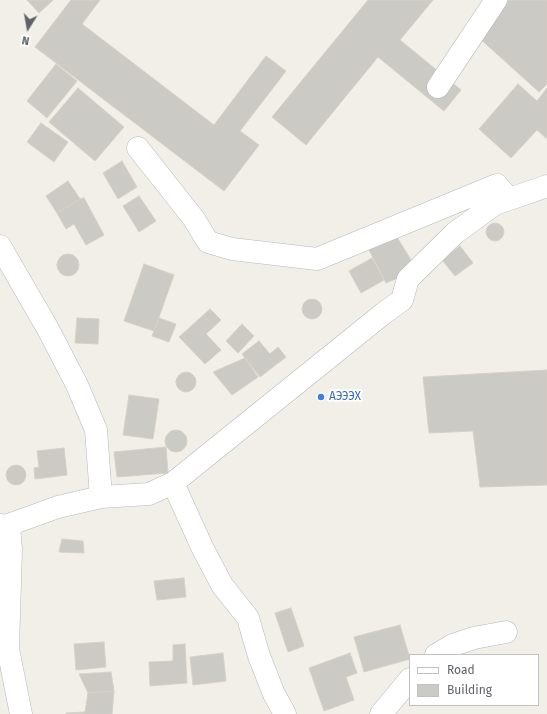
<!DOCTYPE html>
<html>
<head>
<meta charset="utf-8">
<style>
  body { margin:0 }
  #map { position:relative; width:547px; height:714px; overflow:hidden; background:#f1efe8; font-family:"Fira Sans",sans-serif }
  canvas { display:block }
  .legend { position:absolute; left:409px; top:654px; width:130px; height:52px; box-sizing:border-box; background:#fff; border:1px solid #bfc1c3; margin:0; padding:5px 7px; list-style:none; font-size:12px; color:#5f6368 }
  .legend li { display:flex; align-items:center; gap:8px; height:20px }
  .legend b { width:20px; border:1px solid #bfc1c3 }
  .north { position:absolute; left:8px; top:8px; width:40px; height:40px; -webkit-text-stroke:3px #fff; paint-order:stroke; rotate:191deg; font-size:11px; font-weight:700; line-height:16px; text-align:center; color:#5f6368 }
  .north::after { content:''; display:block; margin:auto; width:14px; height:18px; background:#5f6368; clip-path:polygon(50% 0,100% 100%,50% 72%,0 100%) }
</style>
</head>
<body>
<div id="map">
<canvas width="547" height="714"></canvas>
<ul class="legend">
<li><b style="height:5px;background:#fff"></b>Road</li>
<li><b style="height:11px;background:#cccac5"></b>Building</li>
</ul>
<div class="north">N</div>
</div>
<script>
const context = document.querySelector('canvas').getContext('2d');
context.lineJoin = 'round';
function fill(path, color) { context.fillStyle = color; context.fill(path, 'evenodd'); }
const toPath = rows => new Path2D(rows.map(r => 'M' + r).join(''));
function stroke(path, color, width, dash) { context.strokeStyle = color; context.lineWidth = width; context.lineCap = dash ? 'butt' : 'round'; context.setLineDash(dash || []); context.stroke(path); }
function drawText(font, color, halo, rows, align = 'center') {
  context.font = font + ' "Fira Sans",sans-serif'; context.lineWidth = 4; context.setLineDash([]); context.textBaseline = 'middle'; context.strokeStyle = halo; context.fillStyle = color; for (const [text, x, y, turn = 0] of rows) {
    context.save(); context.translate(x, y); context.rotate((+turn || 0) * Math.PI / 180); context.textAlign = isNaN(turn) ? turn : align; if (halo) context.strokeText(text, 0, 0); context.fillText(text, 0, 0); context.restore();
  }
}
const building = toPath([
  [27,0,53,0,39,13,27,0],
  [71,0,100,0,82,24,214,125,266,56,286,71,240,131,259,145,224,191,35,47,71,0],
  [368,0,433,0,400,40,461,90,444,111,378,57,306,145,272,117,368,0],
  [509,0,547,0,547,84,539,92,477,36,509,0],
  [56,64,77,81,47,118,27,101,56,64],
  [518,84,537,101,547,88,547,139,537,130,511,158,479,129,518,84],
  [78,88,124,127,95,161,49,122,78,88],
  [41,123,68,142,54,162,27,142,41,123],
  [122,161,137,187,118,199,103,173,122,161],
  [68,181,80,199,57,213,46,196,68,181],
  [139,196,156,221,139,232,123,206,139,196],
  [84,198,104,235,86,245,74,224,66,229,57,213,80,199,84,198],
  '486 232a9 9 0 1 1 18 0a9 9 0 1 1-18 0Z',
  [395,234,411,260,411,269,405,275,386,283,368,248,395,234],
  [460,246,473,263,455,276,442,260,460,246],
  '57 265a11 11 0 1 1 22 0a11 11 0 1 1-22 0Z',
  [372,258,384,280,361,293,349,271,372,258],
  [144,264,174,275,154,331,124,321,144,264],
  '302 309a10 10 0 1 1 20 0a10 10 0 1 1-20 0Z',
  [210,309,221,320,206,334,221,350,205,364,179,337,210,309],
  [77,318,99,319,98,344,75,343,77,318],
  [159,318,176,324,169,342,152,336,159,318],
  [242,324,254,336,238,353,226,341,242,324],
  [259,341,270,354,278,347,286,357,260,377,242,354,259,341],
  [245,358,258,377,232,395,213,372,245,358],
  [547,370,547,485,480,487,473,431,429,433,423,377,547,370],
  '176 382a10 10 0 1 1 20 0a10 10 0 1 1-20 0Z',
  [129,395,159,399,153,439,123,435,129,395],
  '165 441a11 11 0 1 1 22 0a11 11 0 1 1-22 0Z',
  [166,447,168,473,117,477,114,452,166,447],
  [64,448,67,475,35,479,34,468,39,467,37,451,64,448],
  '6 475a10 10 0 1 1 20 0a10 10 0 1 1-20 0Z',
  [62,539,83,541,84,553,59,552,62,539],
  [184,578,186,597,157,600,154,581,184,578],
  [291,608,304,646,288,652,275,613,291,608],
  [400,625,410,659,364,672,354,637,400,625],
  [104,642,106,667,76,670,74,644,104,642],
  [185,644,187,683,150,686,149,662,173,661,173,645,185,644],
  [223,653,226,681,193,685,190,657,223,653],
  [350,653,357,673,346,677,354,700,324,711,309,668,350,653],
  [111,672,114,691,88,693,79,674,111,672],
  [114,691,112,714,66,714,66,713,85,712,88,693,114,691]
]);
const minor = toPath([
  [438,87,496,0],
  [138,148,194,219,208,242,232,249,317,259,497,185,509,199],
  [0,246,48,329,77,385,96,430,101,497],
  [173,483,202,547,222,585,248,618,259,656,274,694,285,714],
  [0,525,9,526,8,525,58,507,101,497,149,494,173,483,384,313,402,300,408,279,455,233,495,204,547,186],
  [9,526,11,549,8,649,21,714],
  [436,655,453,645,474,638,506,632],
  [381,714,410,679]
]);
const markers = [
  [321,397,4,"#3f7fe0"]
];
const shopNames = [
  ["АЭЭЭХ",329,397]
];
fill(building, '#cccac5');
stroke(building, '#d6d1c6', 1);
stroke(minor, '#b5b8bc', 23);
stroke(minor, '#fff', 22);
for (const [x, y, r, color] of markers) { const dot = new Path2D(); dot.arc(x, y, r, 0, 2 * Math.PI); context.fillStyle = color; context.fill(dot); stroke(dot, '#fff', 1.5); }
drawText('12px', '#366cbe', '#fff', shopNames, 'left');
</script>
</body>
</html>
